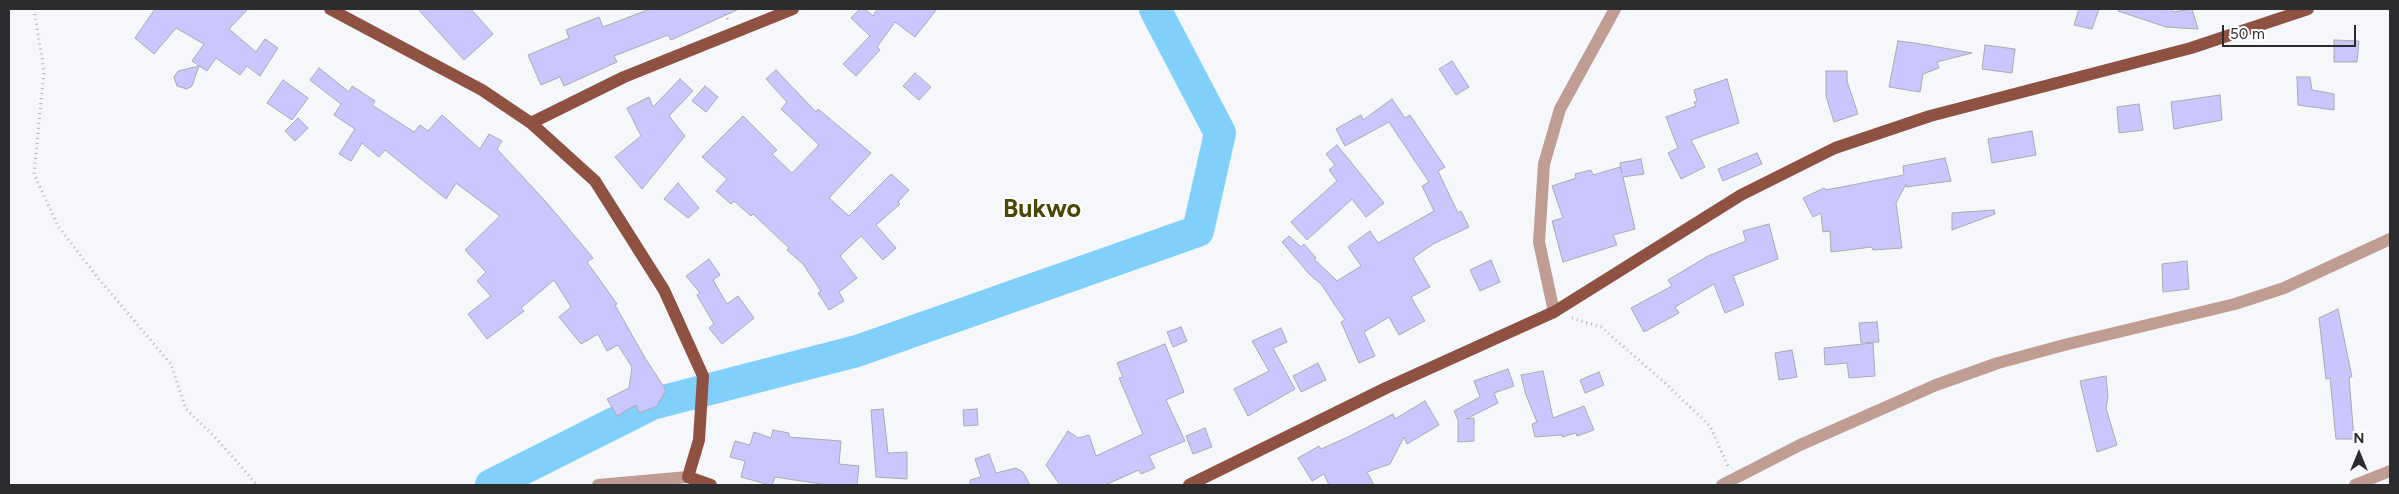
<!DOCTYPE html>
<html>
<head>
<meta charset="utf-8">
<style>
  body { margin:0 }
  #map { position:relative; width:2399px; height:494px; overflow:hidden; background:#f5f7fa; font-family:Figtree,sans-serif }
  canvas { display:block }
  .frame { position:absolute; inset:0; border:10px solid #2b2c2d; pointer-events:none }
  .north { position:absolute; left:2334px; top:429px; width:50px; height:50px; -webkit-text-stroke:4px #fff; paint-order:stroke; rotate:0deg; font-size:14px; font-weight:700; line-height:20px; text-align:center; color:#2b2c2d }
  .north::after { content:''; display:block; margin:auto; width:18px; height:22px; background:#2b2c2d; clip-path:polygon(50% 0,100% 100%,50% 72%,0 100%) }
  .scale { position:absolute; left:2222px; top:25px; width:134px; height:22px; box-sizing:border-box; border:2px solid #2b2c2d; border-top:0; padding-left:6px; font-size:15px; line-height:18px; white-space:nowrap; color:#2b2c2d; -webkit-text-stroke:4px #fff; paint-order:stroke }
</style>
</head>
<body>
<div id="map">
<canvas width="2399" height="494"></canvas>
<div class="frame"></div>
<div class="north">N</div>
<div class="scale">50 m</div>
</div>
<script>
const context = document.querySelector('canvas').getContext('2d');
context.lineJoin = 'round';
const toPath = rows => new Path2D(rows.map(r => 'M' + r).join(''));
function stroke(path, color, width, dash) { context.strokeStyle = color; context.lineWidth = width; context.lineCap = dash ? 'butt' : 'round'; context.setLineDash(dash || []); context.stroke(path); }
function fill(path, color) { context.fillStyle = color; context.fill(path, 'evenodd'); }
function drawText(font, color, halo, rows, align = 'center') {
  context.font = font + ' Figtree,sans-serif'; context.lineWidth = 4; context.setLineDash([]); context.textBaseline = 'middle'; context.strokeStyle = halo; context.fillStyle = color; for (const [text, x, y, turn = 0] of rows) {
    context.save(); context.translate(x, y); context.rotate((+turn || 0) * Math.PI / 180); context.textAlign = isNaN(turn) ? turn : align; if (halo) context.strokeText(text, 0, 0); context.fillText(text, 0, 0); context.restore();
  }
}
const river = toPath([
  [491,485,652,404,857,351,1198,231,1220,133,1155,9]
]);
const building = toPath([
  [155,9,248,9,229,29,256,52,265,39,278,48,260,76,247,66,240,75,216,58,207,71,192,61,204,44,176,28,154,54,135,38,155,9],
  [418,9,471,9,493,34,464,60,418,9],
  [650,9,739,9,671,40,668,35,614,56,617,62,564,86,560,77,541,85,528,55,569,38,566,30,599,17,603,27,650,9],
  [860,9,865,9,873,16,877,9,937,9,915,37,895,22,877,47,880,50,856,76,843,64,870,36,851,18,860,9],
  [2079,9,2099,9,2092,29,2074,25,2079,9],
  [2119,9,2171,9,2173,12,2192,9,2198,29,2166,27,2118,11,2119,9],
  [2334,40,2359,41,2357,62,2334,62,2334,40],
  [1898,41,1915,43,1972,53,1937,62,1939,68,1923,74,1920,92,1889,87,1898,41],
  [1985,45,2015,49,2012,73,1982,69,1985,45],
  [1452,61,1469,87,1456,95,1439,69,1452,61],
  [199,66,192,86,187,89,177,86,174,77,178,71,199,66],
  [319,68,349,92,352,86,375,101,372,105,414,132,420,125,428,131,442,115,480,149,489,134,502,141,497,149,547,203,593,258,587,262,617,304,615,305,645,358,666,390,657,406,639,413,636,405,617,416,607,399,629,388,632,367,618,345,607,351,598,334,581,344,559,317,571,307,554,280,521,308,524,311,487,339,468,314,491,296,477,281,486,272,465,250,500,216,456,183,446,199,385,150,379,157,362,143,351,161,339,154,355,129,334,115,341,104,310,80,319,68],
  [776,70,816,112,818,109,871,153,829,198,849,216,891,174,909,190,898,202,900,204,876,225,896,248,883,260,861,236,840,256,857,278,839,292,844,301,829,310,818,293,821,291,803,264,787,250,789,248,753,214,751,216,734,201,731,204,716,191,727,179,702,157,743,116,777,150,772,154,792,173,819,145,781,109,787,102,766,79,776,70],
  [1826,71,1847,71,1847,81,1858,114,1834,122,1826,96,1826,71],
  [915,73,931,87,919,100,903,86,915,73],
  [2297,77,2310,77,2312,90,2334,94,2334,110,2298,105,2297,77],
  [680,79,693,91,669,116,685,136,642,189,615,157,641,136,627,108,649,97,653,107,680,79],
  [1727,79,1739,123,1691,140,1705,167,1681,179,1668,153,1678,148,1666,117,1696,106,1694,102,1697,101,1694,90,1727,79],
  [283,80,308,98,292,120,267,103,283,80],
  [705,86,718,97,706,112,692,101,705,86],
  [2220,95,2222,120,2174,129,2171,102,2220,95],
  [1392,99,1405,118,1410,115,1445,167,1438,171,1458,213,1461,211,1469,227,1433,244,1413,258,1430,287,1411,297,1425,321,1399,335,1389,317,1364,332,1375,356,1359,363,1341,322,1345,320,1321,284,1310,275,1282,242,1289,236,1301,247,1304,244,1316,258,1314,259,1337,281,1361,266,1348,247,1370,231,1378,243,1434,211,1422,186,1429,182,1389,122,1345,146,1336,129,1361,115,1363,120,1392,99],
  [2139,104,2143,130,2119,133,2117,107,2139,104],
  [298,118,308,128,295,141,285,131,298,118],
  [2032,131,2036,155,1992,163,1988,139,2032,131],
  [1337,145,1384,203,1366,217,1352,199,1307,240,1291,222,1337,181,1329,170,1335,165,1326,154,1337,145],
  [1757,153,1762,164,1723,181,1718,169,1757,153],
  [1945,158,1951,181,1906,187,1906,184,1896,203,1902,248,1873,250,1872,247,1831,252,1830,231,1823,232,1821,213,1813,217,1803,198,1824,188,1826,190,1904,175,1903,166,1945,158],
  [1641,159,1644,174,1623,177,1635,229,1613,235,1617,245,1563,262,1552,221,1563,218,1552,186,1576,178,1575,174,1591,170,1593,175,1620,167,1622,173,1620,163,1641,159],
  [678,183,699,208,688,218,664,199,678,183],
  [1994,210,1995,214,1952,230,1952,213,1994,210],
  [1769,224,1778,259,1733,276,1744,305,1725,313,1714,284,1675,307,1679,313,1644,332,1631,308,1672,286,1668,280,1708,256,1746,241,1743,231,1769,224],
  [709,259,720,275,713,280,727,304,738,296,754,318,722,344,709,328,714,324,697,295,700,293,686,276,709,259],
  [1491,260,1500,282,1480,291,1470,270,1491,260],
  [2187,261,2189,289,2163,292,2162,264,2187,261],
  [2338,309,2352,377,2349,377,2354,439,2336,439,2330,378,2326,379,2319,318,2338,309],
  [1877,322,1879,342,1861,343,1859,323,1877,322],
  [1181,327,1187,341,1173,347,1167,332,1181,327],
  [1281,328,1287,342,1273,348,1295,389,1248,416,1234,389,1269,371,1252,341,1281,328],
  [1873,343,1875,376,1849,378,1847,363,1825,365,1824,348,1873,343],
  [1165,344,1184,392,1166,400,1185,441,1149,456,1155,468,1141,474,1139,470,1105,485,1060,485,1046,465,1068,431,1078,438,1089,435,1096,456,1143,434,1119,378,1123,377,1117,363,1165,344],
  [1792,350,1797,377,1779,380,1775,353,1792,350],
  [1318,363,1326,380,1301,392,1293,376,1318,363],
  [1508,369,1514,386,1494,393,1498,403,1466,419,1474,418,1474,441,1458,442,1458,420,1454,411,1480,397,1474,381,1508,369],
  [1543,371,1553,418,1584,406,1594,430,1577,436,1576,433,1562,437,1562,435,1535,437,1532,424,1537,422,1526,395,1521,375,1543,371],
  [1599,372,1604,385,1585,393,1580,380,1599,372],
  [2106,376,2108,396,2106,408,2117,445,2097,452,2080,381,2106,376],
  [1425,401,1439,425,1407,444,1404,437,1390,464,1367,472,1374,485,1329,485,1324,474,1312,481,1298,458,1319,446,1321,449,1348,437,1393,414,1395,419,1425,401],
  [883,409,888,453,907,452,907,479,876,477,871,410,883,409],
  [977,409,978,425,964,426,963,410,977,409],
  [1205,428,1212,447,1193,454,1186,436,1205,428],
  [773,430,789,433,789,437,841,441,839,464,859,466,857,485,828,485,775,477,772,485,770,485,741,477,745,461,730,457,735,441,750,445,754,432,771,438,773,430],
  [989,454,996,473,1016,468,1023,472,1030,485,970,485,970,480,981,477,975,459,989,454]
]);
const path = toPath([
  [34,9,44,71,34,174,58,226,98,278,171,364,186,409,215,437,257,485],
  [723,9,728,20],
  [1572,318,1601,327,1664,382,1710,426,1728,466]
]);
const minor = toPath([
  [1554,312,1539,242,1544,164,1560,109,1615,9],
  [598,485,688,477],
  [1722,485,1800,445,1936,385,1998,363,2064,345,2235,304,2284,288,2390,239],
  [2355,485,2390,471]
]);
const major = toPath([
  [330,9,482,90,531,123,595,181,664,290,703,376,699,440,688,477,711,485],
  [531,123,624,77,793,9],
  [1189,485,1386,388,1554,312,1741,195,1835,148,1930,116,2191,48,2308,9]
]);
const townNames = [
  ["Bukwo",1042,210]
];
stroke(river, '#81d0fc', 32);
fill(building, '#cac6ff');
stroke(building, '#aaaaad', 1);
stroke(path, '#b0b2b4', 3, [1, 4]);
stroke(minor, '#c09d93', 12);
stroke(major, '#8e5142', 12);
drawText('bold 25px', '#4b4806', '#fff', townNames);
</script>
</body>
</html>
